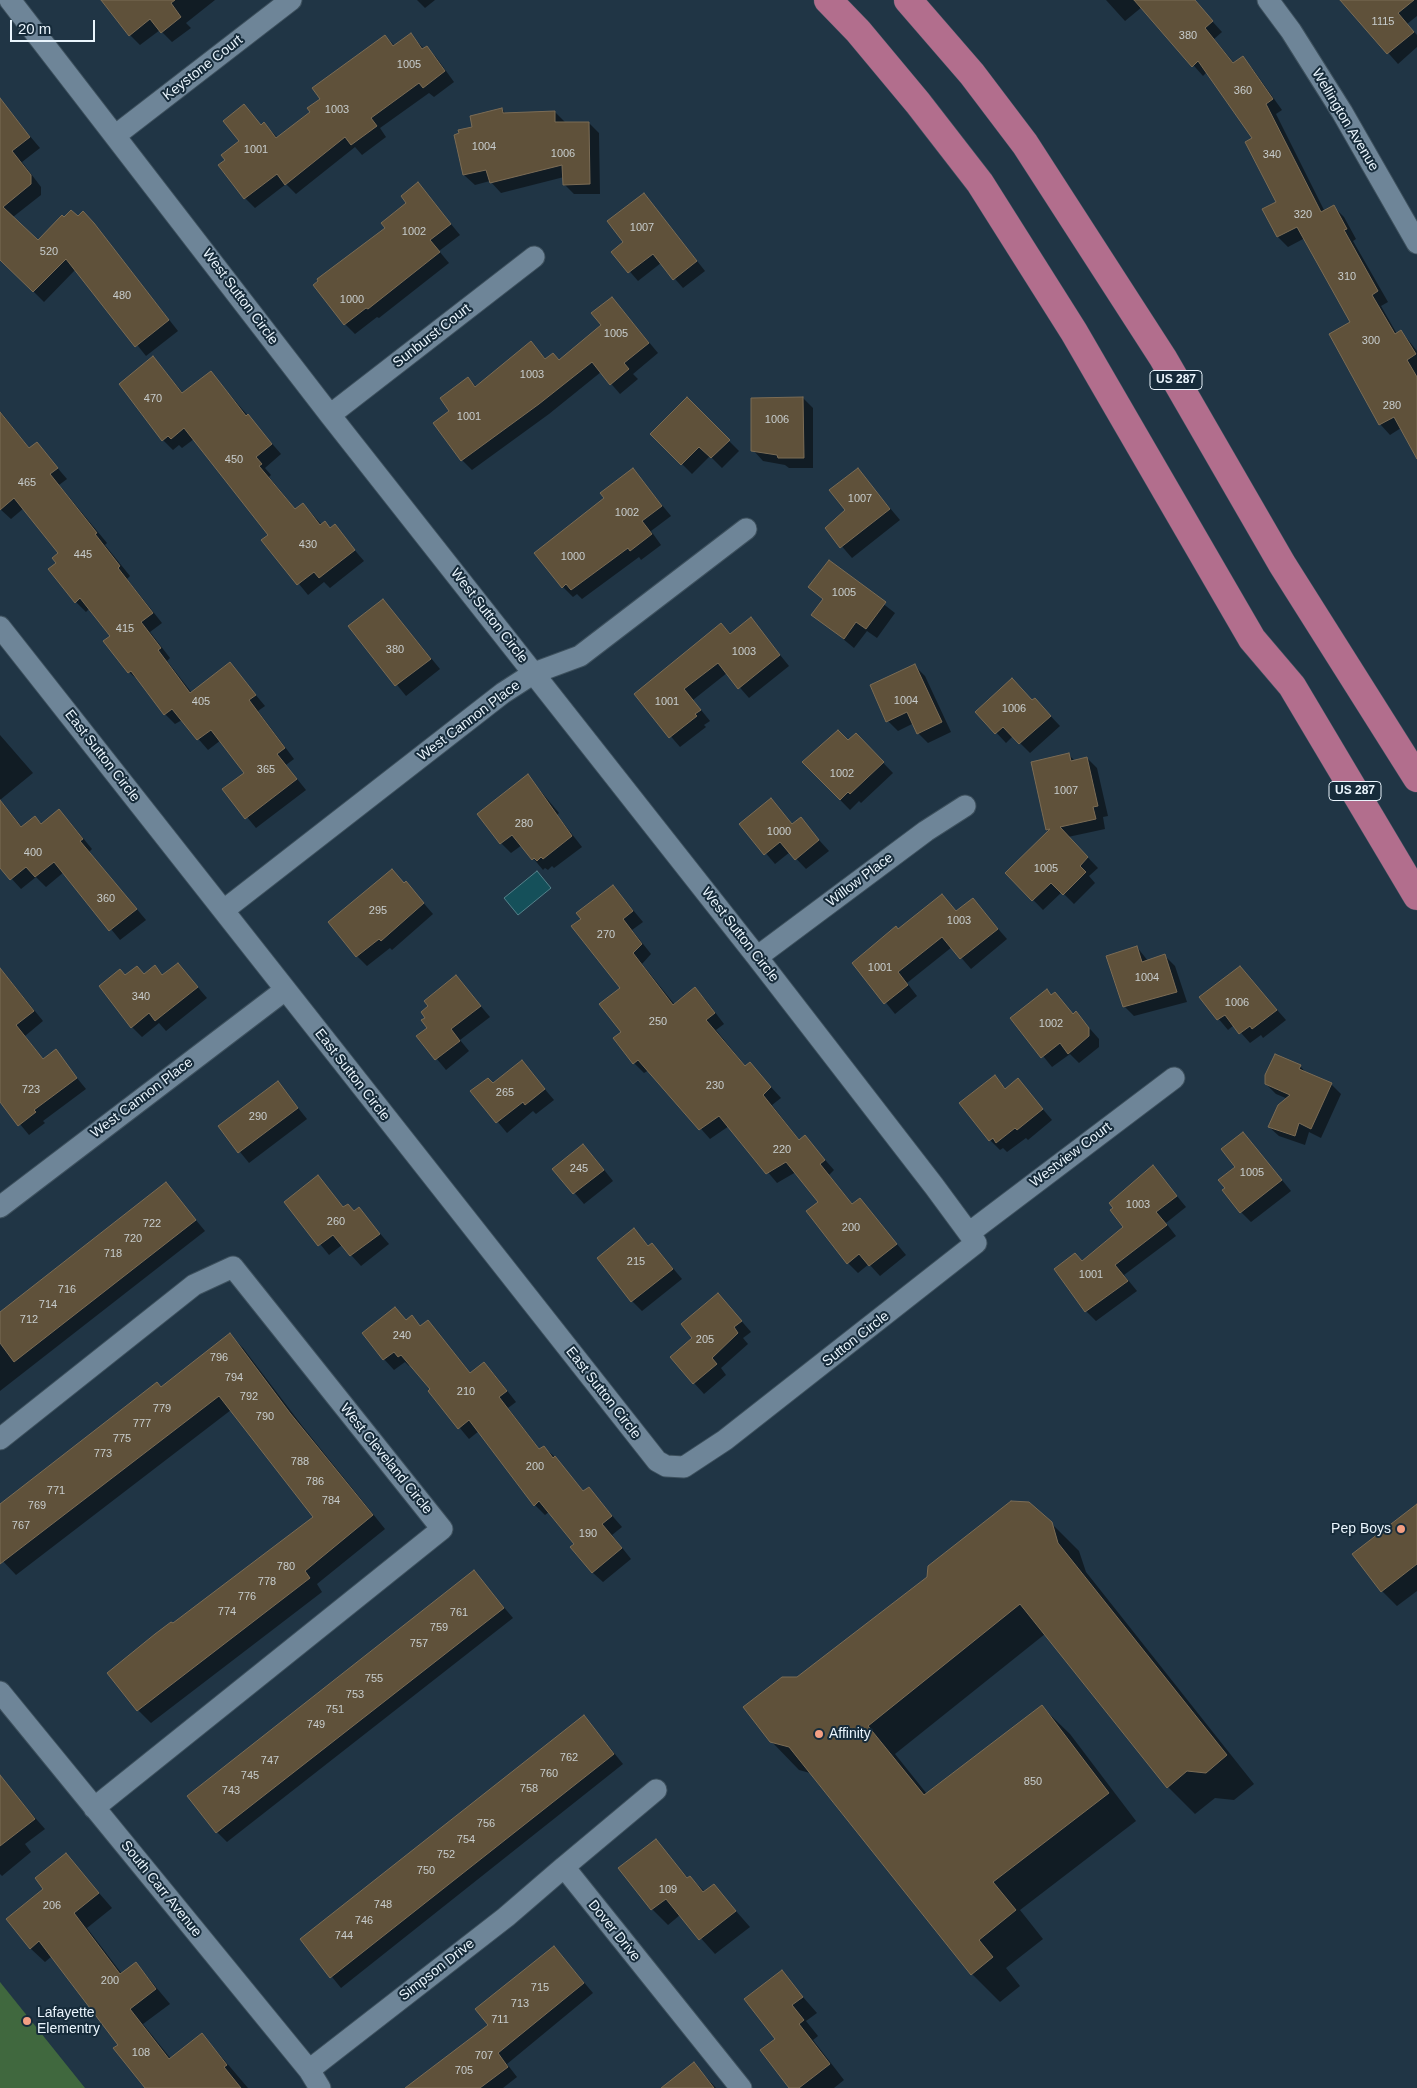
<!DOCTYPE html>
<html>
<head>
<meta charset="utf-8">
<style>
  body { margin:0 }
  #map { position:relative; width:1417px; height:2088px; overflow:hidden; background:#203545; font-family:Arial,sans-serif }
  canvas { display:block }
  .scale { position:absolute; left:10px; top:20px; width:85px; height:22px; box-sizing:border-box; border:2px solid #eaf5fd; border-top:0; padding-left:6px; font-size:15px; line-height:18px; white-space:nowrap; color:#eaf5fd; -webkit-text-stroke:4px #162b3a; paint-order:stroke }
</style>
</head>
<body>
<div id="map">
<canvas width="1417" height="2088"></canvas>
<div class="scale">20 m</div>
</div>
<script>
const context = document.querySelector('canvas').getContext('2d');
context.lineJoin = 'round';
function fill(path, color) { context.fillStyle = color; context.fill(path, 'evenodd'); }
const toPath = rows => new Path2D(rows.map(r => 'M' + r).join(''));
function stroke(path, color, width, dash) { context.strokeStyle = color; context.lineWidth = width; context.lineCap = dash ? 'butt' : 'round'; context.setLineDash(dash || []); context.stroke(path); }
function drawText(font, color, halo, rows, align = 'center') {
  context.font = font + ' Arial,sans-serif'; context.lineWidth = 4; context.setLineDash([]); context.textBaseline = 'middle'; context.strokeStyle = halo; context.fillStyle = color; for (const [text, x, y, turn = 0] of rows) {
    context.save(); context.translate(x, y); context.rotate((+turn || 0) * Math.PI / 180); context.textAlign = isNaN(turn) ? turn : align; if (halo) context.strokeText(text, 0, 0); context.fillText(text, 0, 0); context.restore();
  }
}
const green = toPath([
  [0,1982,85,2088,0,2088]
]);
const water = toPath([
  [537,871,551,888,518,915,504,898,537,871]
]);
const shadow = toPath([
  [107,0,215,0,186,23,191,28,172,42,160,30,140,45,130,35],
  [417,0,435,0,425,8],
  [1106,0,1193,0,1222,32,1214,39,1234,63,1242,58,1252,68,1282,110,1276,114,1325,212,1334,207,1344,217,1356,239,1353,241,1388,302,1381,306,1397,334,1401,331,1417,351,1417,456,1401,428,1390,435,1380,424,1352,322,1305,238,1288,247,1278,237,1264,209,1277,202,1254,139,1207,72,1203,76,1142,7,1125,21],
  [1350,0,1417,0,1417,16,1407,24,1417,35,1417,47,1398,64,1345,4],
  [411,35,424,49,426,47,436,57,454,82,434,97,429,93,380,128,386,137,362,155,355,147,296,194,286,184,255,208,245,198,227,160,240,141,244,106,262,126,264,124,278,138,311,112,321,99,385,36,395,46],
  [2,103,40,148,22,162,41,187,41,195,13,217,38,242,78,218,93,223,178,331,146,356,76,269,44,302,0,258,0,105],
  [502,109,506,114,555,112,565,122,589,123,599,133,600,194,574,194,564,184,564,177,501,193,490,181,475,185,464,175,455,135,474,128],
  [418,184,460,235,439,251,449,263,379,318,377,317,355,334,345,324,387,228,408,203],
  [644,194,705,271,683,288,661,263,638,281,613,252,625,242],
  [612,298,658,353,633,374,638,379,620,394,601,372,549,414,472,470,462,460,451,411,468,379,477,387,531,343,546,359,559,361,603,326],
  [153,358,184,394,211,373,281,454,265,468,271,475,269,477,296,510,303,504,322,525,331,529,334,526,364,561,330,588,324,582,308,595,263,540,269,535,194,439,182,448,179,445,173,450,163,440],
  [803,398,813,408,813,468,789,468,785,465,763,461,753,450],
  [687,399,739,451,722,468,710,456,692,474,652,434],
  [0,411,30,449,37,444,67,479,59,485,107,543,105,545,130,576,127,579,162,623,150,632,170,658,167,661,192,693,230,664,265,706,258,711,294,759,286,765,306,790,256,828,224,789,246,773,221,740,208,750,182,720,175,724,165,714,140,682,129,672,112,636,90,608,86,612,76,602,57,563,60,553,24,508,11,519,0,509],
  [633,470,671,516,651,531,661,545,641,560,639,557,582,599,577,594,573,597,563,587,605,498],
  [858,470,900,520,852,558,826,528,846,510],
  [829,562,895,613,877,638,867,631,854,648,813,614,824,600,810,587],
  [383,600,440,669,406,696,350,627],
  [751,619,789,666,749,698,727,673,693,700,710,721,704,725,706,727,680,747,635,695,721,624,731,634],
  [915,666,925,676,951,732,928,743,918,733,914,723,898,731,888,721],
  [1032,701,1045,710,1060,726,1030,753,1013,736,1006,743,977,712],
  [0,735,33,773,0,800,22,827,35,817,42,824,59,811,69,821,92,849,89,852,146,920,120,940,64,872,46,887,36,877,21,889,0,866],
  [856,735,893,773,861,803,859,801,850,810,803,762,848,742],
  [1068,754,1075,761,1087,758,1097,768,1108,816,1103,817,1105,829,1068,837,1098,868,1089,876,1095,883,1074,904,1062,892,1043,910,1007,873,1049,832,1047,830],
  [528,776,559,813,557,815,582,847,554,868,552,866,548,870,545,868,543,870,522,845,511,853,501,843],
  [771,800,793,825,800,819,829,851,806,869,790,852,775,864,741,824],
  [406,883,433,914,392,950,390,948,367,966,357,956],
  [613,886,643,922,632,930,651,954,642,964,675,1005,695,989,705,999,724,1024,716,1030,746,1067,750,1064,781,1098,772,1105,800,1141,805,1137,834,1170,829,1175,853,1205,860,1199,906,1255,880,1276,869,1264,858,1273,848,1263,820,1202,796,1172,777,1183,729,1126,710,1139,649,1070,644,1073,634,1063,623,1032,621,989,583,919],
  [972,899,1007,939,971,969,952,947,907,983,917,996,895,1014,854,963,899,930,957,912],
  [1137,947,1148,961,1165,956,1175,966,1187,1002,1134,1016,1124,1006],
  [178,964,207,998,166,1031,159,1023,142,1037,132,1027,126,976,144,975,155,967,164,976],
  [0,968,43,1021,25,1036,44,1060,55,1051,86,1089,43,1121,45,1123,29,1135,0,1100],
  [1240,968,1286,1020,1263,1038,1261,1035,1250,1043,1234,1025,1228,1030,1201,998],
  [456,977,490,1017,460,1040,469,1051,446,1070,418,1036,429,1028,427,1018],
  [1047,991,1052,996,1055,994,1074,1015,1076,1013,1099,1039,1099,1047,1079,1063,1070,1054,1052,1067,1012,1018],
  [522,1062,554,1100,536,1114,533,1111,507,1133,472,1091,493,1085],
  [1300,1066,1307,1074,1331,1084,1341,1094,1321,1138,1309,1132,1305,1145,1279,1136,1269,1127,1288,1099,1276,1094,1266,1084],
  [995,1077,1006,1089,1018,1080,1052,1120,1028,1140,1026,1138,1007,1152,1003,1148,1000,1150,990,1140],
  [278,1083,307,1119,249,1163,219,1126],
  [1243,1133,1291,1191,1251,1222,1241,1212,1237,1167],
  [593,1156,613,1181,584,1204,554,1169],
  [1153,1167,1186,1207,1166,1223,1176,1236,1124,1275,1137,1291,1096,1321,1086,1311,1083,1262,1125,1227],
  [318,1177,344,1208,354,1212,359,1209,389,1244,361,1266,342,1245,329,1255,286,1202],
  [166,1184,205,1231,0,1391,0,1313],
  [634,1230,650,1247,652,1245,662,1255,682,1279,642,1311,632,1301],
  [718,1294,751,1332,743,1338,748,1344,721,1368,726,1375,704,1394,694,1383,694,1338],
  [395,1308,407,1321,412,1317,421,1327,428,1321,471,1374,484,1364,494,1374,516,1402,508,1408,540,1450,543,1447,555,1457,584,1492,588,1488,622,1527,612,1535,631,1559,603,1582,592,1572,576,1544,549,1512,545,1515,535,1505,479,1431,469,1439,429,1391,432,1389,411,1365,409,1366,405,1362,394,1370,384,1359,364,1333],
  [230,1335,243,1348,303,1427,385,1529,317,1584,322,1592,151,1723,138,1710,173,1625,315,1517,231,1410,16,1575,0,1558,0,1506,162,1389],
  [1417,1505,1417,1591,1397,1606,1382,1591],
  [1051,1523,1079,1551,1086,1572,1254,1784,1234,1800,1215,1798,1195,1814,1168,1787,1045,1634,895,1754,927,1794,1042,1707,1070,1734,1136,1821,1020,1910,1043,1939,1006,1968,1020,1986,1000,2002,972,1974,810,1773,799,1770,771,1741,797,1678],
  [474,1572,513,1618,227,1842,217,1832],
  [584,1716,623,1764,341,1988,301,1939],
  [7,1786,45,1829,25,1844,31,1852,2,1876,0,1874,0,1792],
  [655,1841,689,1879,690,1877,705,1892,714,1886,750,1927,715,1954,680,1915,668,1925,652,1909,620,1869],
  [66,1855,112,1908,87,1928,122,1974,136,1963,170,2004,143,2024,171,2059,202,2034,248,2088,147,2088,119,2045,52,1956,45,1962,30,1948,45,1889],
  [554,1947,593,1993,507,2064,517,2077,503,2088,406,2088,489,2025],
  [781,1972,817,2013,806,2021,818,2036,813,2040,844,2080,834,2088,791,2088,777,2039],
  [694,2064,716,2088,664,2088]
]);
const building = toPath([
  [101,0,175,0,171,3,181,17,161,33,150,19,129,36,101,0],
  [1134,0,1195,0,1213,21,1205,28,1233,63,1243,56,1273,99,1266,104,1321,212,1334,205,1347,229,1344,230,1378,291,1372,295,1395,334,1401,330,1416,354,1407,360,1417,377,1417,459,1394,417,1379,425,1329,334,1350,322,1297,227,1277,237,1262,209,1276,202,1245,142,1252,138,1198,61,1192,67,1134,0],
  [1340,0,1414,0,1398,13,1414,32,1387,54,1340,0],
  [411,33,422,49,427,46,445,71,423,88,419,83,371,118,377,126,351,145,345,137,285,185,277,174,244,199,218,165,225,160,221,155,239,141,223,121,244,104,261,125,264,122,276,138,310,112,307,108,320,99,312,88,385,35,393,46,411,33],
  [0,98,30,137,12,151,31,175,31,184,3,207,38,240,62,215,64,217,71,210,78,216,83,211,94,223,169,320,135,347,66,259,33,292,0,260,0,98],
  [502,108,503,113,555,111,555,122,589,122,590,184,563,185,562,165,490,183,486,170,463,175,454,135,459,133,458,130,472,127,470,116,502,108],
  [418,182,451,224,430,240,440,252,368,309,366,308,344,325,313,285,318,281,317,279,385,228,381,223,406,203,401,196,418,182],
  [644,193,697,261,673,280,653,254,628,273,611,252,623,242,607,221,644,193],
  [612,297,649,343,624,363,629,369,610,385,592,362,539,404,461,461,433,423,449,411,440,398,468,377,475,387,531,341,545,359,553,353,559,360,601,325,591,313,612,297],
  [153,356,182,393,211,371,246,416,248,414,272,444,256,457,262,464,259,466,295,509,303,503,320,525,325,521,330,528,335,524,355,550,319,578,314,572,297,585,261,540,268,535,184,428,171,439,168,436,162,441,119,384,153,356],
  [687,397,730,440,711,458,699,447,681,465,650,434,687,397],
  [803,397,804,458,778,458,777,455,751,451,751,398,803,397],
  [0,412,29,448,37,442,58,468,50,474,97,533,95,534,120,566,118,568,153,613,141,622,161,648,158,650,190,693,230,662,256,695,249,700,285,748,277,754,297,779,245,819,222,789,244,773,211,730,197,740,172,709,164,715,131,671,128,673,103,641,110,636,80,598,75,603,48,569,56,563,52,558,58,553,14,498,0,510,0,412],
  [633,468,662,506,642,521,652,534,630,551,628,548,571,590,566,584,562,588,534,553,604,498,600,493,633,468],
  [858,468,890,509,840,548,825,528,845,510,829,490,858,468],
  [829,560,886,602,866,629,856,622,844,639,811,615,823,599,808,587,829,560],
  [383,599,431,659,395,686,348,626,383,599],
  [751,617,780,655,738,689,718,663,684,689,701,710,695,714,697,716,669,738,634,694,721,623,730,634,751,617],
  [915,664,942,722,917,734,907,712,886,722,870,685,915,664],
  [1012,678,1032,700,1035,698,1051,716,1019,744,1003,727,995,734,975,712,1012,678],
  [838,730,848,740,856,733,884,762,850,794,848,792,840,800,802,762,838,730],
  [1069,753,1071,761,1087,757,1098,806,1093,807,1096,819,1060,827,1088,857,1080,866,1086,872,1063,895,1051,883,1032,901,1005,873,1050,829,1046,830,1031,762,1069,753],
  [528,774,572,836,543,859,541,857,537,861,534,858,532,860,512,835,500,844,477,814,528,774],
  [771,798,792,824,801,817,819,840,795,860,780,842,764,855,739,824,771,798],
  [0,800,21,827,35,816,41,824,59,809,83,839,80,841,137,909,109,931,54,862,35,877,26,867,10,880,0,868,0,800],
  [392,869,404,883,406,881,424,903,381,941,379,939,356,957,328,922,392,869],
  [613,885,633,911,623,919,642,944,633,953,673,1005,695,987,715,1013,706,1020,745,1066,750,1062,771,1087,763,1095,799,1140,805,1135,825,1160,820,1164,852,1204,860,1198,897,1244,869,1266,859,1254,847,1264,806,1211,818,1202,786,1162,766,1174,719,1116,699,1130,638,1060,633,1064,613,1038,621,1032,599,1004,620,988,571,926,581,919,576,913,613,885],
  [942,894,956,911,973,898,998,929,960,959,942,937,898,972,908,985,884,1004,852,963,896,926,898,929,942,894],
  [1137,946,1142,962,1165,954,1177,992,1123,1007,1106,956,1137,946],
  [178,963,198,987,155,1021,149,1013,131,1028,99,986,120,969,125,975,137,966,144,974,155,965,162,975,178,963],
  [1240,966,1277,1010,1252,1029,1250,1026,1239,1034,1225,1015,1217,1020,1199,997,1240,966],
  [0,968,34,1011,16,1025,43,1059,56,1049,77,1078,34,1110,36,1112,18,1126,0,1102,0,968],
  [456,975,481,1006,451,1029,460,1041,435,1060,416,1036,427,1028,421,1020,425,1018,421,1012,428,1006,424,1001,456,975],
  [1047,989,1051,995,1055,992,1073,1014,1076,1011,1089,1028,1089,1036,1068,1054,1060,1043,1041,1058,1010,1018,1047,989],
  [1275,1054,1301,1065,1299,1069,1332,1083,1311,1129,1299,1123,1295,1136,1268,1127,1278,1105,1290,1095,1265,1084,1265,1075,1275,1054],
  [522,1060,545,1089,525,1105,523,1102,496,1123,470,1091,488,1078,493,1083,522,1060],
  [995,1075,1005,1089,1018,1078,1043,1109,1017,1130,1015,1128,996,1143,993,1138,989,1141,959,1103,995,1075],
  [278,1081,298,1108,238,1153,218,1126,278,1081],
  [1243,1132,1282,1180,1240,1213,1222,1190,1225,1188,1218,1180,1235,1167,1221,1149,1243,1132],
  [583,1144,604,1170,573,1194,552,1169,583,1144],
  [1153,1165,1177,1196,1156,1212,1167,1225,1115,1265,1128,1281,1085,1312,1054,1269,1075,1253,1082,1261,1123,1227,1110,1210,1113,1208,1109,1203,1153,1165],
  [318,1175,343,1207,348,1204,354,1211,359,1207,380,1234,350,1256,333,1235,318,1246,284,1202,318,1175],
  [166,1182,196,1220,14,1362,0,1343,0,1312,166,1182],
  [634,1228,648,1246,652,1243,673,1269,631,1302,597,1258,634,1228],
  [718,1293,742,1321,734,1327,738,1333,712,1358,717,1364,693,1384,670,1357,692,1338,681,1324,718,1293],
  [395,1307,406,1320,412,1315,420,1326,428,1320,470,1373,484,1362,507,1391,499,1397,539,1449,544,1446,553,1458,555,1456,583,1491,589,1487,612,1516,602,1524,622,1548,592,1573,570,1547,574,1544,539,1501,534,1506,469,1420,458,1429,428,1391,430,1389,401,1355,398,1357,394,1352,383,1360,362,1333,395,1307],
  [230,1333,290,1413,373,1515,305,1571,310,1578,137,1711,107,1673,155,1634,171,1622,173,1623,313,1517,219,1396,0,1564,0,1504,157,1382,161,1387,230,1333],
  [1011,1501,1029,1502,1052,1522,1058,1543,1227,1755,1206,1773,1187,1771,1167,1788,1020,1604,868,1726,924,1795,1042,1705,1109,1793,993,1882,1016,1910,979,1940,993,1957,971,1975,789,1747,770,1742,743,1707,782,1677,797,1677,927,1577,928,1566,1011,1501],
  [1417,1504,1417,1564,1381,1592,1352,1554,1417,1504],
  [474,1570,504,1608,216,1833,187,1796,474,1570],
  [584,1715,614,1754,330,1978,300,1939,584,1715],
  [0,1775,35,1819,0,1846,0,1775],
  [656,1839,687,1878,690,1876,703,1892,714,1884,736,1911,699,1940,666,1899,651,1910,618,1868,656,1839],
  [66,1853,99,1893,74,1913,120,1974,136,1962,156,1989,130,2009,169,2059,202,2033,227,2065,224,2067,241,2088,145,2088,113,2048,118,2045,39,1941,30,1949,6,1919,43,1889,35,1878,66,1853],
  [554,1946,584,1983,498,2053,508,2067,480,2088,405,2088,488,2025,475,2009,554,1946],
  [782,1970,803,1997,792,2005,804,2020,799,2024,830,2064,799,2088,789,2088,760,2050,775,2039,744,1999,782,1970],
  [694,2062,714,2088,661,2088,694,2062]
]);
const minor = toPath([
  [1268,0,1291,31,1342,112,1417,243],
  [116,135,291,0],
  [330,415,534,257],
  [0,627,657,1461,666,1466,684,1467,725,1440,976,1243,934,1186,757,957,330,415,10,0],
  [224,910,503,693,534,673,580,656,746,529],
  [757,957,926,831,965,806],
  [0,1207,285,990],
  [969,1233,1174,1078],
  [0,1439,194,1285,233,1267,442,1529,94,1808],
  [0,1692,309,2070,320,2088],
  [656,1790,564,1867,741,2088],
  [309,2070,506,1917,564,1867]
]);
const primary = toPath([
  [828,0,858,31,918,103,980,183,1074,332,1252,639,1292,686,1417,896],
  [908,0,972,74,1025,144,1163,358,1282,564,1417,778]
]);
const markers = [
  [1401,1529,5,"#f39f83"],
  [819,1734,5,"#f39f83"],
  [27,2021,5,"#f39f83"]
];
const numberNames = [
  ["1115",1383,22],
  ["380",1188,36],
  ["1005",409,65],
  ["360",1243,91],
  ["1003",337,110],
  ["1004",484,147],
  ["1001",256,150],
  ["1006",563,154],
  ["340",1272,155],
  ["320",1303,215],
  ["1007",642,228],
  ["1002",414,232],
  ["520",49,252],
  ["310",1347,277],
  ["480",122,296],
  ["1000",352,300],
  ["1005",616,334],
  ["300",1371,341],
  ["1003",532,375],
  ["470",153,399],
  ["280",1392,406],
  ["1001",469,417],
  ["1006",777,420],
  ["450",234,460],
  ["465",27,483],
  ["1007",860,499],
  ["1002",627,513],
  ["430",308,545],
  ["445",83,555],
  ["1000",573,557],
  ["1005",844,593],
  ["415",125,629],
  ["380",395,650],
  ["1003",744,652],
  ["1004",906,701],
  ["405",201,702],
  ["1001",667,702],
  ["1006",1014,709],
  ["365",266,770],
  ["1002",842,774],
  ["1007",1066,791],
  ["280",524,824],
  ["1000",779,832],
  ["400",33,853],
  ["1005",1046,869],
  ["360",106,899],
  ["295",378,911],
  ["1003",959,921],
  ["270",606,935],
  ["1001",880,968],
  ["1004",1147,978],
  ["340",141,997],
  ["1006",1237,1003],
  ["250",658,1022],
  ["1002",1051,1024],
  ["230",715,1086],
  ["723",31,1090],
  ["265",505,1093],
  ["290",258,1117],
  ["220",782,1150],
  ["245",579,1169],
  ["1005",1252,1173],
  ["1003",1138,1205],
  ["260",336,1222],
  ["722",152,1224],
  ["200",851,1228],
  ["720",133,1239],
  ["718",113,1254],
  ["215",636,1262],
  ["1001",1091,1275],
  ["716",67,1290],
  ["714",48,1305],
  ["712",29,1320],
  ["240",402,1336],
  ["205",705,1340],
  ["796",219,1358],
  ["794",234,1378],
  ["210",466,1392],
  ["792",249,1397],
  ["779",162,1409],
  ["790",265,1417],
  ["777",142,1424],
  ["775",122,1439],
  ["773",103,1454],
  ["788",300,1462],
  ["200",535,1467],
  ["786",315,1482],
  ["771",56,1491],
  ["784",331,1501],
  ["769",37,1506],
  ["767",21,1526],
  ["190",588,1534],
  ["780",286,1567],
  ["778",267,1582],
  ["776",247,1597],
  ["774",227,1612],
  ["761",459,1613],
  ["759",439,1628],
  ["757",419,1644],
  ["755",374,1679],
  ["753",355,1695],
  ["751",335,1710],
  ["749",316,1725],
  ["762",569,1758],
  ["747",270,1761],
  ["760",549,1774],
  ["745",250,1776],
  ["850",1033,1782],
  ["758",529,1789],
  ["743",231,1791],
  ["756",486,1824],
  ["754",466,1840],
  ["752",446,1855],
  ["750",426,1871],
  ["109",668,1890],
  ["748",383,1905],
  ["206",52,1906],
  ["746",364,1921],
  ["744",344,1936],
  ["200",110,1981],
  ["715",540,1988],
  ["713",520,2004],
  ["711",500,2020],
  ["108",141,2053],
  ["707",484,2056],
  ["705",464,2071]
];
const shields = [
  [1176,380,52],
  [1355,791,52]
];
const shieldNames = [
  ["US 287",1176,380],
  ["US 287",1355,791]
];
const streetNames = [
  ["Keystone Court",203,68,-38],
  ["Wellington Avenue",1345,120,59],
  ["West Sutton Circle",240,297,53],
  ["Sunburst Court",432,336,-38],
  ["West Sutton Circle",489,616,52],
  ["West Cannon Place",469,721,-37],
  ["East Sutton Circle",102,756,52],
  ["Willow Place",860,880,-37],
  ["West Sutton Circle",740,935,52],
  ["East Sutton Circle",352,1075,52],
  ["West Cannon Place",142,1098,-37],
  ["Westview Court",1071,1155,-37],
  ["Sutton Circle",856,1339,-38],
  ["East Sutton Circle",603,1393,52],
  ["West Cleveland Circle",386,1459,51],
  ["South Carr Avenue",161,1889,51],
  ["Dover Drive",614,1931,51],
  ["Simpson Drive",437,1970,-38]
];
const poiNames = [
  ["Pep Boys",1391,1529,"right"],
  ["Affinity",829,1734],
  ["Lafayette",37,2013],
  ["Elementry",37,2029]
];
fill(green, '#40683e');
fill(water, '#15505a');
stroke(water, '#55828b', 1);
fill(shadow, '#0007');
fill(building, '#5f513a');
stroke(building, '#7b6c55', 1);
stroke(minor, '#3d505d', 23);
stroke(primary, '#3d505d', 29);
stroke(minor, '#6e8598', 21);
stroke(primary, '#b26e8d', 28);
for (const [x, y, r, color] of markers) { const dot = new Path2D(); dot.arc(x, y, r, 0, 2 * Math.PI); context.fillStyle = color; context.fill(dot); stroke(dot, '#162b3a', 2); }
drawText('11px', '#c7cccc', null, numberNames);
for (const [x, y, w] of shields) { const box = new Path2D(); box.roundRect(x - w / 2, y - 9.5, w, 19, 4); context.fillStyle = '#162b3a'; context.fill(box); stroke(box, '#eaf5fd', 1); }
drawText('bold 12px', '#eaf5fd', null, shieldNames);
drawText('14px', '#eaf5fd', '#162b3a', streetNames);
drawText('14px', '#eaf5fd', '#162b3a', poiNames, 'left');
</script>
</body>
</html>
